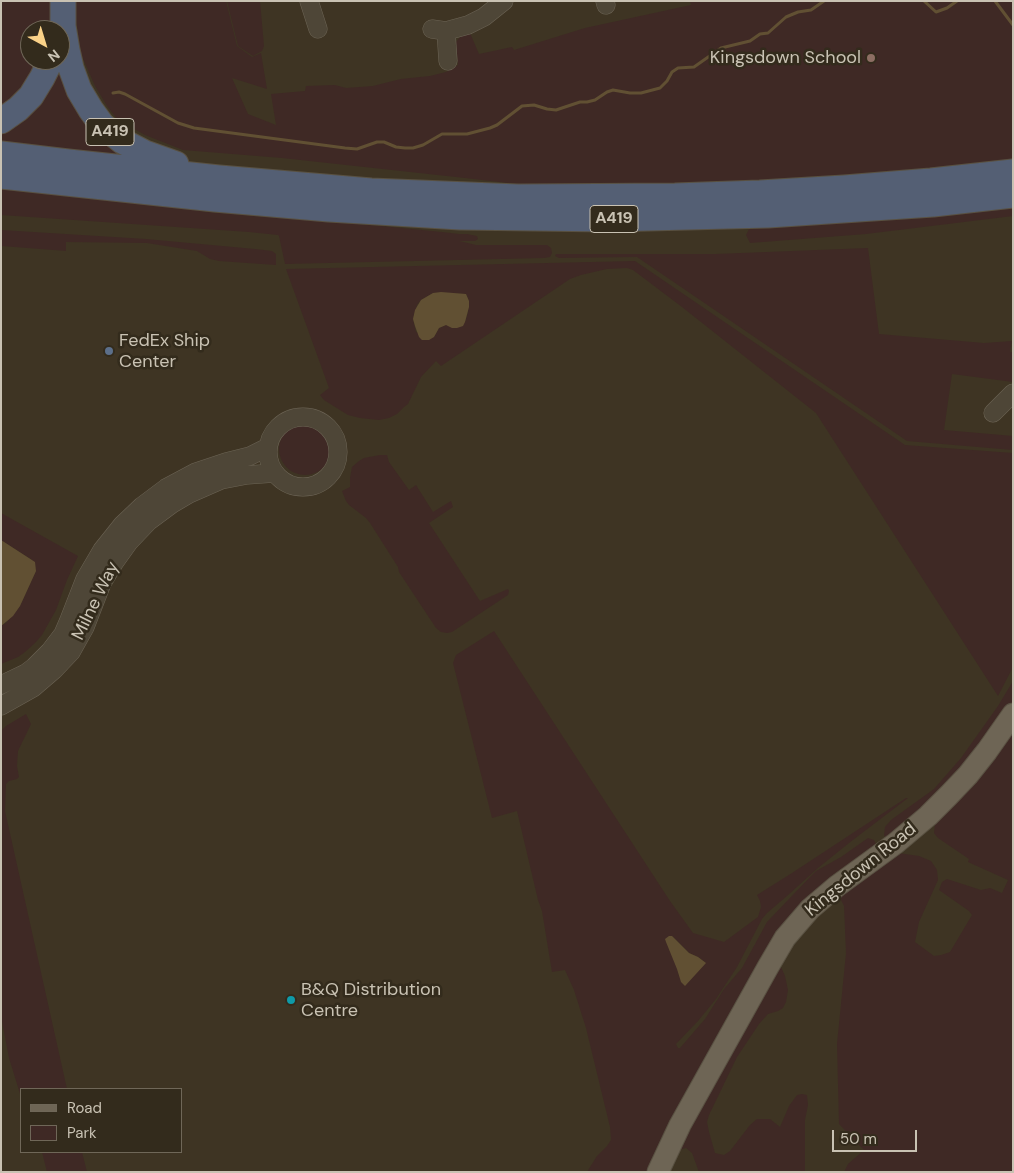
<!DOCTYPE html>
<html>
<head>
<meta charset="utf-8">
<style>
  body { margin:0 }
  #map { position:relative; width:1014px; height:1173px; overflow:hidden; background:#3e3423; font-family:"DM Sans",sans-serif }
  canvas { display:block }
  .frame { position:absolute; inset:0; border:2px solid #c9c2b3; pointer-events:none }
  .legend { position:absolute; left:20px; top:1088px; width:162px; height:65px; box-sizing:border-box; background:#332b1c; border:1px solid #6f6758; margin:0; padding:6px 9px; list-style:none; font-size:15px; color:#c9c2b3 }
  .legend li { display:flex; align-items:center; gap:10px; height:25px }
  .legend b { width:25px; border:1px solid #6f6758 }
  .north { position:absolute; left:20px; top:20px; width:50px; height:50px; box-sizing:border-box; background:#332b1c; border:1px solid #6f6758; border-radius:50%; rotate:141deg; font-size:14px; font-weight:700; line-height:20px; text-align:center; color:#c9c2b3 }
  .north::after { content:''; display:block; margin:auto; width:18px; height:22px; background:#fad288; clip-path:polygon(50% 0,100% 100%,50% 72%,0 100%) }
  .scale { position:absolute; left:832px; top:1130px; width:85px; height:22px; box-sizing:border-box; border:2px solid #c9c2b3; border-top:0; padding-left:6px; font-size:15px; line-height:18px; white-space:nowrap; color:#c9c2b3; -webkit-text-stroke:4px #332b1c; paint-order:stroke }
</style>
</head>
<body>
<div id="map">
<canvas width="1014" height="1173"></canvas>
<div class="frame"></div>
<ul class="legend">
<li><b style="height:6px;background:#6e6555"></b>Road</li>
<li><b style="height:14px;background:#3f2925"></b>Park</li>
</ul>
<div class="north">N</div>
<div class="scale">50 m</div>
</div>
<script>
const context = document.querySelector('canvas').getContext('2d');
context.lineJoin = 'round';
function fill(path, color) { context.fillStyle = color; context.fill(path, 'evenodd'); }
const toPath = rows => new Path2D(rows.map(r => 'M' + r).join(''));
function stroke(path, color, width, dash) { context.strokeStyle = color; context.lineWidth = width; context.lineCap = dash ? 'butt' : 'round'; context.setLineDash(dash || []); context.stroke(path); }
function drawText(font, color, halo, rows, align = 'center') {
  context.font = font + ' "DM Sans",sans-serif'; context.lineWidth = 5; context.setLineDash([]); context.textBaseline = 'middle'; context.strokeStyle = halo; context.fillStyle = color; for (const [text, x, y, turn = 0] of rows) {
    context.save(); context.translate(x, y); context.rotate((+turn || 0) * Math.PI / 180); context.textAlign = isNaN(turn) ? turn : align; if (halo) context.strokeText(text, 0, 0); context.fillText(text, 0, 0); context.restore();
  }
}
const green = toPath([
  [1,1,53,1,52,30,30,30,30,60,44,60,35,78,1,111],
  [73,1,226,1,237,46,252,57,261,53,267,89,232,78,248,114,276,125,271,94,305,91,306,86,335,85,346,88,373,86,401,79,430,76,446,72,458,65,456,42,461,36,470,33,479,54,512,47,514,50,585,28,691,5,690,1,1013,1,1013,165,805,183,525,185,465,178,282,158,183,150,145,135,118,120,107,106,95,86,81,54],
  [227,1,260,1,264,46,262,51,253,56,238,46],
  [61,69,144,161,1,144,1,130],
  [1,183,208,212,381,226,442,232,459,234,467,234,477,236,478,239,475,241,459,241,476,245,547,245,551,248,552,253,550,257,544,258,285,264,279,236,278,235,249,232,1,215],
  [1013,204,1013,216,866,234,750,243,746,235,749,229,869,220],
  [1,230,146,239,255,249,272,251,276,254,276,265,219,261,210,259,197,251,147,243,66,242,66,251,1,246],
  [868,248,879,334,984,343,1012,341,1010,352,1013,352,1013,382,952,374,944,430,1013,436,1013,450,907,441,637,257,559,258,555,256,556,254,716,254],
  [635,261,905,445,1013,453,1013,667,998,696,816,413,682,307,633,270,627,268,607,269,581,275,570,279,441,366,436,361,421,377,408,404,404,407,397,414,389,418,379,420,360,418,348,415,324,400,320,395,329,388,286,269],
  [433,293,466,294,469,301,468,312,465,322,446,325,439,328,434,337,416,332,413,319,417,305,421,300],
  '279 449a26 26 0 1 1 52 0a26 26 0 1 1-52 0Z',
  [380,455,387,455,389,462,409,490,416,485,433,512,451,501,453,507,429,523,480,601,508,589,509,591,508,595,452,632,447,633,441,632,436,628,399,572,398,567,370,523,366,518,349,505,346,501,342,491,350,487,350,478,352,467,359,461,364,458],
  [1,513,78,556,67,580,56,610,42,635,35,643,25,652,18,657,1,664,1,626,6,623,20,606,36,571,32,560,1,540],
  [494,631,670,901,693,933,724,942,758,917,761,907,760,901,757,895,792,873,906,798,908,798,849,843,818,868,787,896,767,913,762,919,737,967,716,999,698,1021,676,1044,678,1048,680,1048,705,1019,724,989,742,968,767,922,810,877,816,871,841,857,868,838,874,840,877,846,796,912,777,968,781,967,785,976,788,990,786,1002,783,1008,778,1011,768,1014,759,1024,737,1057,709,1115,707,1122,709,1132,715,1153,724,1155,730,1151,750,1125,757,1119,770,1119,780,1127,789,1106,797,1095,802,1094,807,1095,808,1105,805,1120,805,1172,699,1172,692,1153,686,1148,682,1149,678,1153,668,1172,587,1172,597,1156,607,1146,611,1140,610,1127,586,1028,574,990,565,970,552,972,542,911,538,900,517,811,492,818,454,667,453,663,456,655],
  [672,936,689,953,698,957,706,963,679,976],
  [1013,681,1013,1172,844,1172,848,1164,864,1150,839,1124,837,1044,846,953,844,906,838,894,898,853,919,856,931,861,937,870,938,880,919,922,915,942,934,956,941,955,950,952,972,915,969,911,939,890,942,882,947,879,981,890,990,888,1002,893,1008,880,968,862,969,859,938,838,934,833,935,824,940,818,956,782,887,840,884,835,885,827,891,820,934,789,961,758,998,706],
  [26,714,31,724,18,751,17,766,19,777,17,779,9,781,6,784,5,811,67,1089,21,1089,21,1097,9,1058,1,1016,1,731,6,726],
  [42,1152,82,1152,87,1172,47,1172]
]);
const water = toPath([
  [441,292,466,294,469,301,469,307,465,322,463,326,457,328,452,328,446,325,439,328,434,337,429,340,422,340,419,337,415,326,413,319,415,310,421,300,433,293],
  [1,540,35,562,36,571,20,606,13,616,1,626],
  [669,936,672,936,689,953,698,957,706,963,685,986,681,982,677,969,666,942,665,939]
]);
const stream = toPath([
  [924,1,936,12,947,8,957,1],
  [995,1,1013,25],
  [113,93,119,92,125,94,178,123,194,128,345,148,357,149,377,142,384,142,396,147,405,148,413,148,423,145,442,134,467,134,490,128,497,125,522,106,534,105,547,109,556,110,580,102,587,102,595,100,607,92,613,90,630,93,641,93,660,88,667,81,672,72,678,68,694,67,721,48,750,41,760,34,768,33,786,17,798,12,811,10,824,1]
]);
const minor = toPath([
  [309,1,318,29],
  [605,1,606,5],
  [432,29,446,31,468,25,484,17,504,1],
  [446,31,448,61],
  [993,413,1013,393],
  '268 452a35 35 0 1 1 70 0a35 35 0 1 1-70 0Z',
  [1,685,26,673,34,667,50,651,63,634,69,620,85,579,102,550,122,525,142,506,166,488,196,472,226,462,250,456,268,447],
  [1,706,33,688,54,670,71,652,85,627,102,583,114,563,129,542,149,521,172,504,189,494,221,480,247,475,275,473]
]);
const major = toPath([
  [658,1172,680,1125,768,967,785,938,810,909,837,886,896,843,928,816,949,795,968,775,987,751,1013,714]
]);
const highway = toPath([
  [63,1,63,26,67,50,71,68,79,90,91,110,102,125,122,141,145,153,176,164],
  [1,121,18,109,31,96,42,78,51,60],
  [1,154,68,162,219,178,313,186,371,191,518,197,675,196,760,193,844,188,931,181,1013,172],
  [1,176,215,199,329,209,460,217,608,219,768,215,933,204,1013,195]
]);
const markers = [
  [871,58,5,"#8d6e63"],
  [109,351,5,"#5c6f8a"],
  [291,1000,5,"#0f9aa8"]
];
const shields = [
  [110,132,48],
  [614,219,48]
];
const shieldNames = [
  ["A419",110,132],
  ["A419",614,219]
];
const poiNames = [
  ["Kingsdown School",861,58,"right"],
  ["FedEx Ship",119,341],
  ["Center",119,362],
  ["B&Q Distribution",301,990],
  ["Centre",301,1011]
];
const streetNames = [
  ["Milne Way",96,601,-64],
  ["Kingsdown Road",861,870,-39]
];
fill(green, '#3f2925');
fill(water, '#615033');
stroke(stream, '#615033', 3);
stroke(minor, '#6c6455', 19);
stroke(major, '#5a5243', 23);
stroke(highway, '#595142', 27);
stroke(minor, '#4e4637', 18);
stroke(major, '#6e6555', 21);
stroke(highway, '#545f74', 25);
for (const [x, y, r, color] of markers) { const dot = new Path2D(); dot.arc(x, y, r, 0, 2 * Math.PI); context.fillStyle = color; context.fill(dot); stroke(dot, '#332b1c', 2); }
for (const [x, y, w] of shields) { const box = new Path2D(); box.roundRect(x - w / 2, y - 13.5, w, 27, 4); context.fillStyle = '#332b1c'; context.fill(box); stroke(box, '#c9c2b3', 1); }
drawText('bold 16px', '#c9c2b3', null, shieldNames);
drawText('18px', '#c9c2b3', '#332b1c', poiNames, 'left');
drawText('18px', '#c9c2b3', '#332b1c', streetNames);
</script>
</body>
</html>
